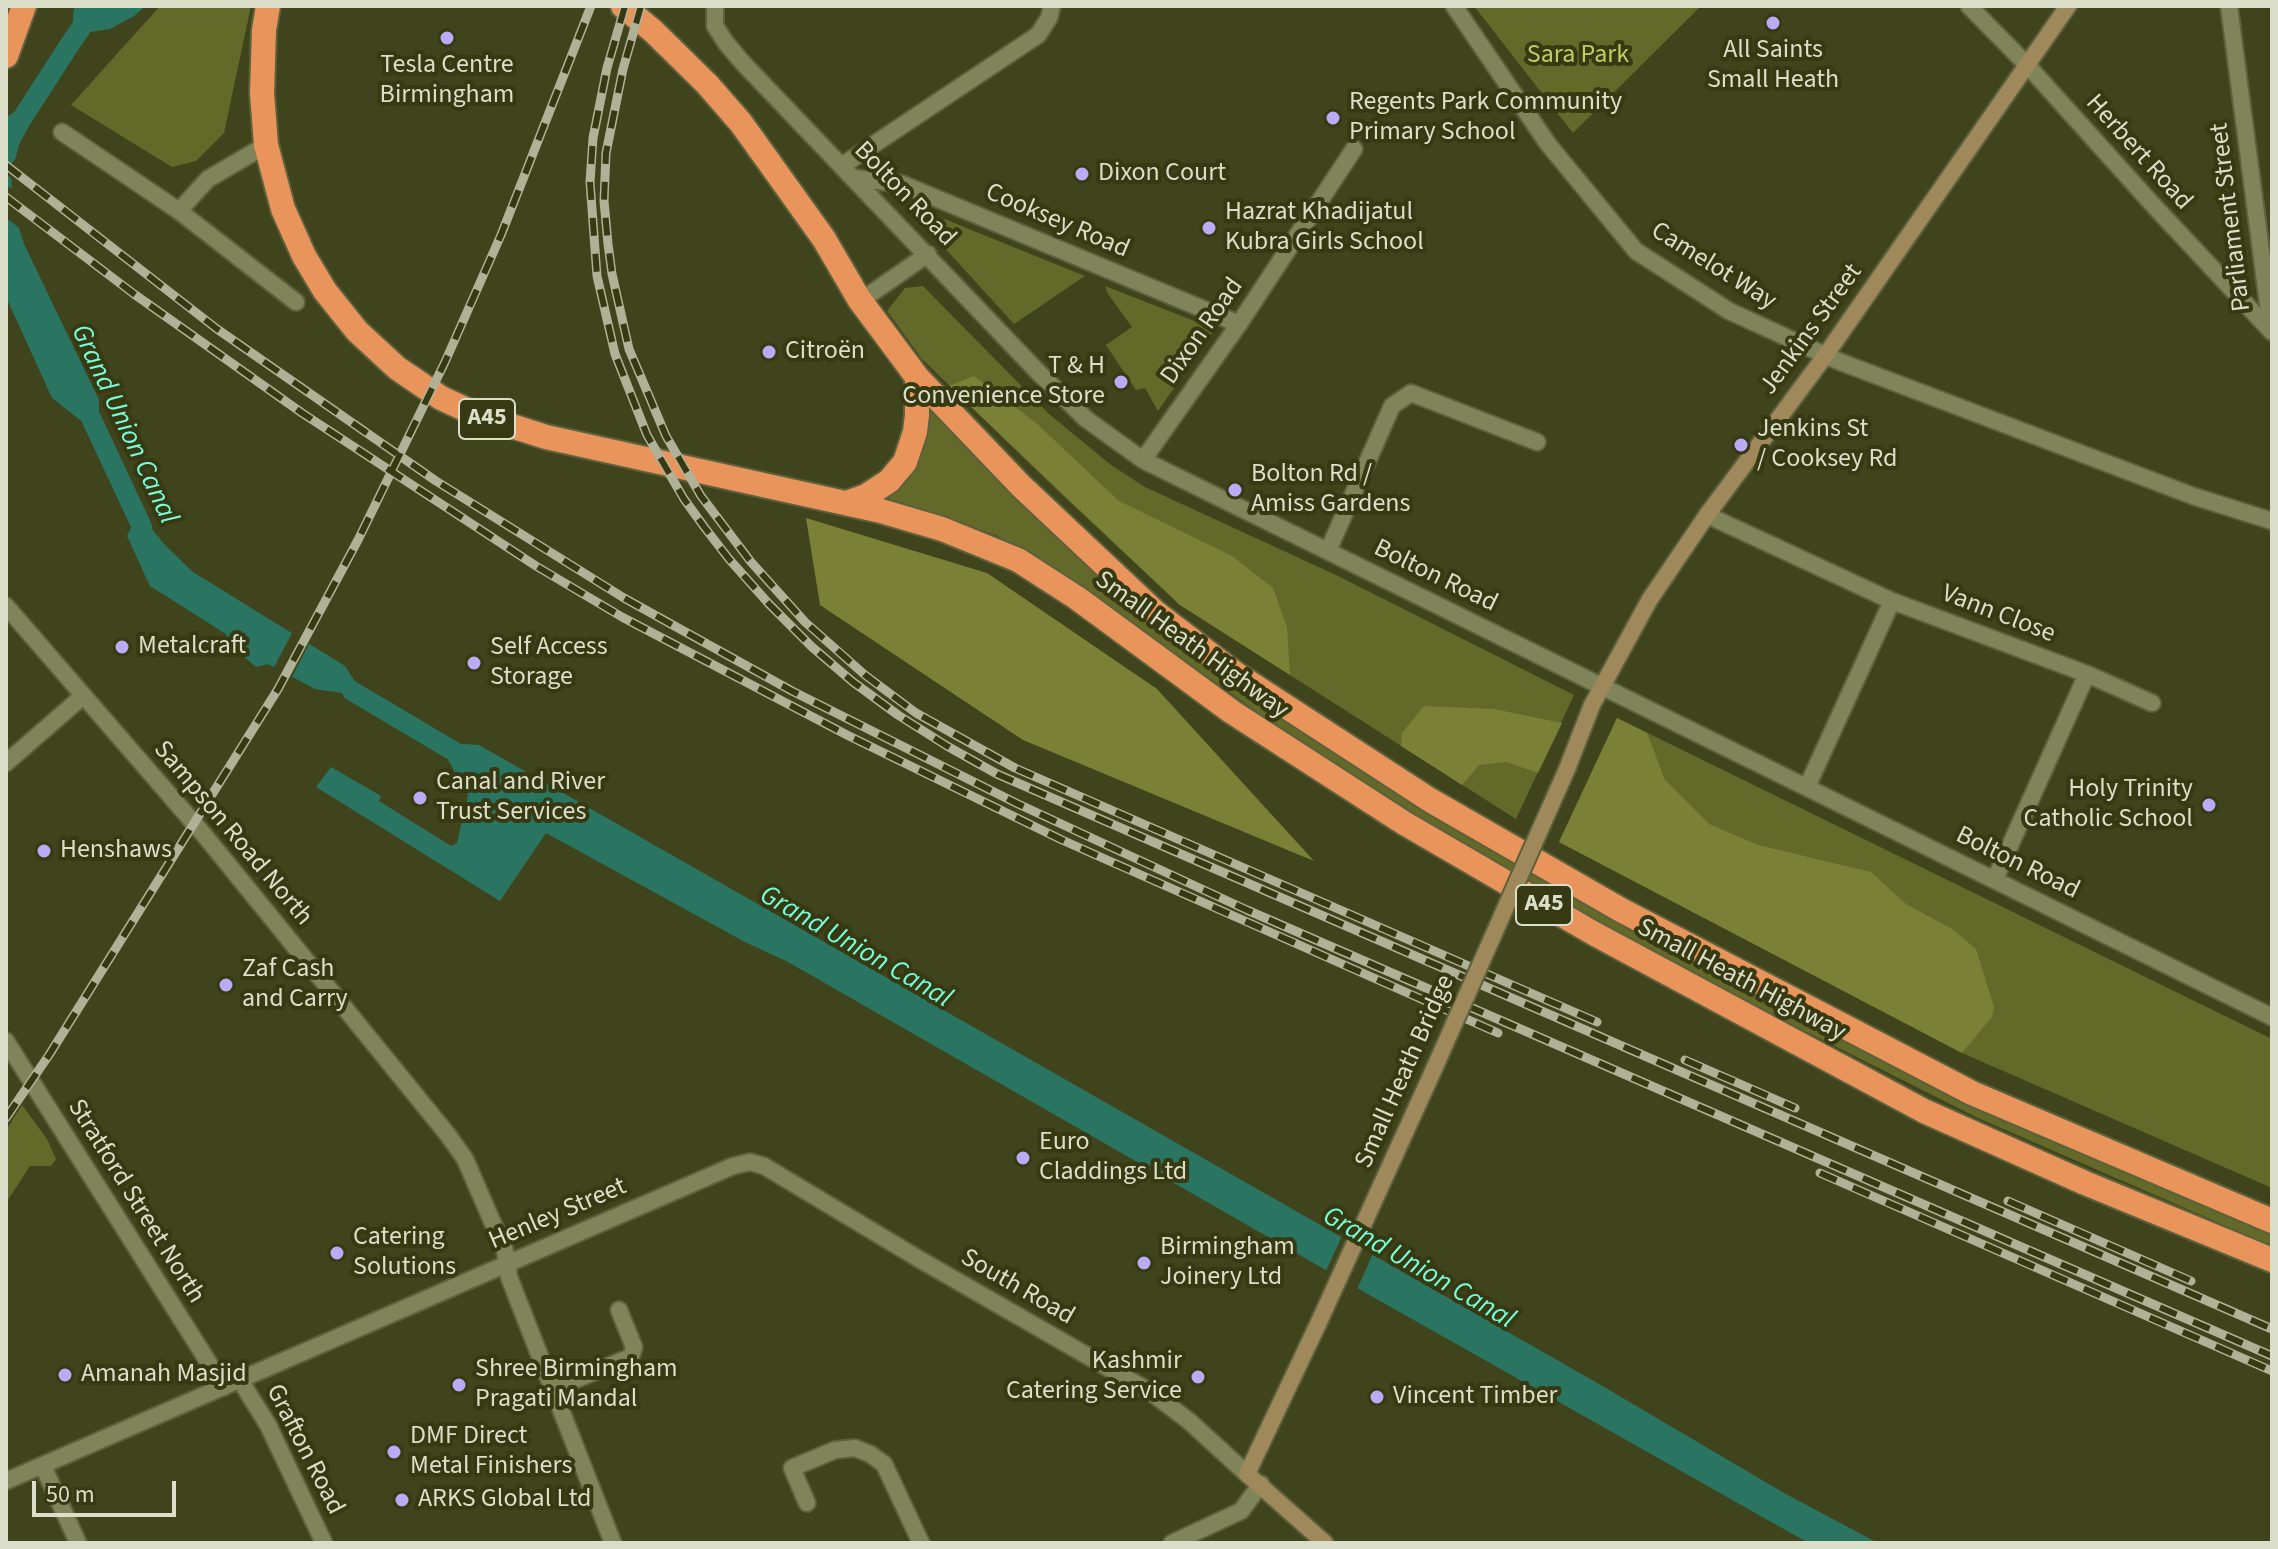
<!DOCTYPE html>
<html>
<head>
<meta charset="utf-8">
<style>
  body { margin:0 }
  #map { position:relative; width:2278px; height:1549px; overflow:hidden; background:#40441c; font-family:"Source Sans 3",sans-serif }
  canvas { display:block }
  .frame { position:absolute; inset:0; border:8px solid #dbdec8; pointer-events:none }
  .scale { position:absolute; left:32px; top:1481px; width:144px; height:36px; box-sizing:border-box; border:4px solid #dbdec8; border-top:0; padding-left:10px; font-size:24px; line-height:28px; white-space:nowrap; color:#dbdec8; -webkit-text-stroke:6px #363911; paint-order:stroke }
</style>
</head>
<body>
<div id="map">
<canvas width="2278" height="1549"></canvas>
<div class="frame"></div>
<div class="scale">50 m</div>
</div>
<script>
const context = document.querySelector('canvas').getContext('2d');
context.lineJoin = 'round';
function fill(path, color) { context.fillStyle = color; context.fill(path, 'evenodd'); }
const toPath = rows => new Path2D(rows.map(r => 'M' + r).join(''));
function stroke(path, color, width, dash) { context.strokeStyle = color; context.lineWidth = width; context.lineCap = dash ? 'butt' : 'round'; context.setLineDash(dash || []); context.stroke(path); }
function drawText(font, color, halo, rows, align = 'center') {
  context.font = font + ' "Source Sans 3",sans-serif'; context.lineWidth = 8; context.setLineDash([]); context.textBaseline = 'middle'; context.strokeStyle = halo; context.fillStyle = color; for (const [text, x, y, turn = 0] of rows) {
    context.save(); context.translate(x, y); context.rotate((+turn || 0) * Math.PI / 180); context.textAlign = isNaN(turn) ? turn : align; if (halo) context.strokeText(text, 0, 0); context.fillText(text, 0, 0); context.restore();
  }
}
const green = toPath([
  [160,6,251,6,224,133,196,161,172,167,71,105],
  [1474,6,1701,6,1573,133],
  [917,208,1085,276,1014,324,913,213],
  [923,286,1049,414,1111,465,1145,487,1338,576,1574,695,1516,819,1180,605,1057,490,922,359,887,311,905,288],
  [1105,286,1215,329,1158,411,1145,388,1136,390,1106,345,1132,327,1108,294],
  [931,411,1093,570,1453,827,1641,934,1921,1076,2272,1230,2272,1246,1978,1118,1544,900,1373,794,1085,590,996,535,887,500,916,470],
  [1617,718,2272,1039,2272,1188,1962,1053,1559,842],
  [22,1105,47,1139,56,1159,51,1166,30,1166,6,1203,6,1130]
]);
const forest = toPath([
  [974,376,1035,422,1119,501,1232,556,1273,588,1287,627,1290,675,1180,605,949,386],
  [806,518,987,573,1157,689,1314,861,1023,740,820,605],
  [1424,706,1494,709,1562,723,1538,773,1506,762,1479,765,1462,785,1401,746,1402,733],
  [1617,718,1647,733,1665,780,1709,824,1758,845,1871,872,1906,904,1952,929,1976,949,1994,1007,1992,1017,1962,1053,1559,842]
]);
const water = toPath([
  [75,6,146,6,134,16,110,29,82,33,70,44,73,29,73,14],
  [33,101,29,125,11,159,12,205,24,244,99,400,99,422,104,443,89,427,52,398,6,297,6,117],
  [132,504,164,544,193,572,345,666,362,692,375,701,375,705,371,708,342,693,315,689,268,664,256,667,227,642,226,634,150,586,127,536,133,524],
  [435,736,448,743,479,745,1599,1384,1784,1493,1878,1543,1809,1543,1805,1541,1366,1293,788,962,745,942,546,833,500,901,316,787,331,767,381,796,379,801,451,846,457,843,468,795,442,749,431,743]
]);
const pier = toPath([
  [6,137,21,149,15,160,14,181,6,174],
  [6,185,15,191,16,204,25,232,6,218],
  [294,629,311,640,290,681,272,671],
  [1343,1234,1374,1251,1356,1292,1325,1273]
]);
const canal = toPath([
  [6,155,10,140,21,120,70,44,88,18,106,6],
  [91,418,142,527],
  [352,691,455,752]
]);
const street = toPath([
  [715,6,715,26,726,43,743,63,1038,372,1086,419,1143,460,2272,1017],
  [1454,6,1548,144,1636,251,1729,311,1838,361,2193,496,2272,521],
  [1969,6,2028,66,2154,206,2272,332],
  [2229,6,2269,312,2268,327],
  [62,132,179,211,208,179,266,145],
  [843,165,1038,35,1049,18,1052,6],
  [854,178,902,184,1239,324],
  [179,211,296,302],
  [859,299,869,295,928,254],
  [1143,460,1239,324,1354,149],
  [1707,515,1892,601,2087,674,2152,703],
  [1328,551,1392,406,1411,393,1537,442],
  [6,606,205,836,448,1135,465,1159,505,1251,509,1277,613,1543],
  [6,763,83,696],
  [1807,787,1892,601],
  [1995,879,2087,674],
  [6,1041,224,1387],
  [240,1380,268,1425,324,1543],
  [552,1389,631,1357,634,1347,619,1310],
  [43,1466,78,1543],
  [6,1481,733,1166,750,1162,764,1166,919,1259,1152,1393,1189,1421,1247,1474],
  [807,1503,792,1468,835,1450,855,1448,870,1454,884,1464,921,1543],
  [1172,1543,1241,1511,1261,1484]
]);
const secondary = toPath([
  [1567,769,1592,705,1650,599,1707,515,1825,356,2068,6],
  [1319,1322,1247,1474,1325,1543]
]);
const highway = toPath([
  [268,6,264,30,262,93,266,145,283,209,304,256,325,291,357,331,397,368,441,398,480,416,546,437,881,511,942,529,1018,560,1077,598,1232,712,1404,823,1593,933,1924,1111,2085,1183,2272,1260],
  [623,6,653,31,707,84,741,123,824,239,859,299,917,377,1021,486,1155,612,1236,674,1430,800,1621,910,1972,1093,2272,1221],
  [6,56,24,6],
  [846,503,866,496,889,481,905,462,915,432,917,415,917,377]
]);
const rail = toPath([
  [625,6,607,68,593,138,590,182,597,276,615,354,647,435,684,499,705,528,729,559,769,604,812,647,853,682,898,715,947,746,997,774,2272,1329],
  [641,6,623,69,606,153,604,201,608,244,612,274,629,349,666,436,701,496,751,562,805,622,865,675,916,713,1015,768,1597,1022],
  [6,165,217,329,436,481,624,598,792,691,1016,803,1247,910,2272,1356],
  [6,197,134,294,302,413,536,566,622,617,847,735,1062,840,1498,1033],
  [1685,1060,1795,1108],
  [6,1118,49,1055,278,689,358,540,445,362,501,235,591,6],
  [1820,1173,2272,1371],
  [2008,1201,2191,1281]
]);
const secondaryBridge = toPath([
  [1319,1322,1434,1069,1567,769]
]);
const markers = [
  [1773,23,8,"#bbaaf6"],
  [447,38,8,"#bbaaf6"],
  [1333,118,8,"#bbaaf6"],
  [1082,174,8,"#bbaaf6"],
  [1209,228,8,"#bbaaf6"],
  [769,352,8,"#bbaaf6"],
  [1121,382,8,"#bbaaf6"],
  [1741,445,8,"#bbaaf6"],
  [1235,490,8,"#bbaaf6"],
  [122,647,8,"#bbaaf6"],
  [474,663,8,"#bbaaf6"],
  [420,798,8,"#bbaaf6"],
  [2209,805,8,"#bbaaf6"],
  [44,851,8,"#bbaaf6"],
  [226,985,8,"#bbaaf6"],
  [1023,1158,8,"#bbaaf6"],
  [337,1253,8,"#bbaaf6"],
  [1144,1263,8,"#bbaaf6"],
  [65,1375,8,"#bbaaf6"],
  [1198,1377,8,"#bbaaf6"],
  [459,1385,8,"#bbaaf6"],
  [1377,1397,8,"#bbaaf6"],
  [394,1452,8,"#bbaaf6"],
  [402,1500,8,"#bbaaf6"]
];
const shields = [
  [487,419,56],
  [1544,905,56]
];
const shieldNames = [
  ["A45",487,419],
  ["A45",1544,905]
];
const poiNames = [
  ["All Saints",1773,51,"center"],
  ["Small Heath",1773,81,"center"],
  ["Tesla Centre",447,66,"center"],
  ["Birmingham",447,96,"center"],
  ["Regents Park Community",1349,103],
  ["Primary School",1349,133],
  ["Dixon Court",1098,174],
  ["Hazrat Khadijatul",1225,213],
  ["Kubra Girls School",1225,243],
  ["Citroën",785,352],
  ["T & H",1105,367,"right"],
  ["Convenience Store",1105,397,"right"],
  ["Jenkins St",1757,430],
  ["/ Cooksey Rd",1757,460],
  ["Bolton Rd /",1251,475],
  ["Amiss Gardens",1251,505],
  ["Metalcraft",138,647],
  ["Self Access",490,648],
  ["Storage",490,678],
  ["Canal and River",436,783],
  ["Trust Services",436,813],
  ["Holy Trinity",2193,790,"right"],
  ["Catholic School",2193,820,"right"],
  ["Henshaws",60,851],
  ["Zaf Cash",242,970],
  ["and Carry",242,1000],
  ["Euro",1039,1143],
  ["Claddings Ltd",1039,1173],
  ["Catering",353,1238],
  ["Solutions",353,1268],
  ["Birmingham",1160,1248],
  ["Joinery Ltd",1160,1278],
  ["Kashmir",1182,1362,"right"],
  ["Catering Service",1182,1392,"right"],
  ["Shree Birmingham",475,1370],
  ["Pragati Mandal",475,1400],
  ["Amanah Masjid",81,1375],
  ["Vincent Timber",1393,1397],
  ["DMF Direct",410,1437],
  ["Metal Finishers",410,1467],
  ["ARKS Global Ltd",418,1500]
];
const parkNames = [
  ["Sara Park",1578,56]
];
const streetNames = [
  ["Herbert Road",2138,153,48],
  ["Bolton Road",904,195,46],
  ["Parliament Street",2232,217,-97],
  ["Cooksey Road",1057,222,23],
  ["Camelot Way",1713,267,32],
  ["Jenkins Street",1812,330,-54],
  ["Dixon Road",1203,332,-55],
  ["Bolton Road",1435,577,26],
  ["Vann Close",1998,615,21],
  ["Small Heath Highway",1191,646,36],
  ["Sampson Road North",232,834,50],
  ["Bolton Road",2017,864,26],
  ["Small Heath Highway",1741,981,28],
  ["Small Heath Bridge",1406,1072,-66],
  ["Stratford Street North",135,1202,58],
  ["Henley Street",558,1215,-23],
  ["South Road",1017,1288,30],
  ["Grafton Road",304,1450,63]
];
const waterNames = [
  ["Grand Union Canal",123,425,65],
  ["Grand Union Canal",855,948,30],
  ["Grand Union Canal",1418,1269,30]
];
fill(green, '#636928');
fill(forest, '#7a8136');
fill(water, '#2a7562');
fill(pier, '#40441c');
stroke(canal, '#2a7562', 20);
stroke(street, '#5d603d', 20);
stroke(secondary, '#5d603d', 20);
stroke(highway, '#5d603d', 28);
stroke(street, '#7f845b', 16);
stroke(secondary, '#9f895b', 16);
stroke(highway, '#e9945a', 24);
stroke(rail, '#afb297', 9);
stroke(rail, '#363911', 6, [18]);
stroke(secondaryBridge, '#5d603d', 20, []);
stroke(secondaryBridge, '#9f895b', 16);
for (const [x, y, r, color] of markers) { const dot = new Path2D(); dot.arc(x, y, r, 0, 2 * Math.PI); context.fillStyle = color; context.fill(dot); stroke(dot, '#363911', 3); }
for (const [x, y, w] of shields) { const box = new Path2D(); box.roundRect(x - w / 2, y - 20, w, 40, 6); context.fillStyle = '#363911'; context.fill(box); stroke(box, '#dbdec8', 2); }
drawText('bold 24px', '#dbdec8', null, shieldNames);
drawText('26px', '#dbdec8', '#363911', poiNames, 'left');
drawText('26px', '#c1cb62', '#363911', parkNames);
drawText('26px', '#dbdec8', '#363911', streetNames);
drawText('italic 28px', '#76fcd9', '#363911', waterNames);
</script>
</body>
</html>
